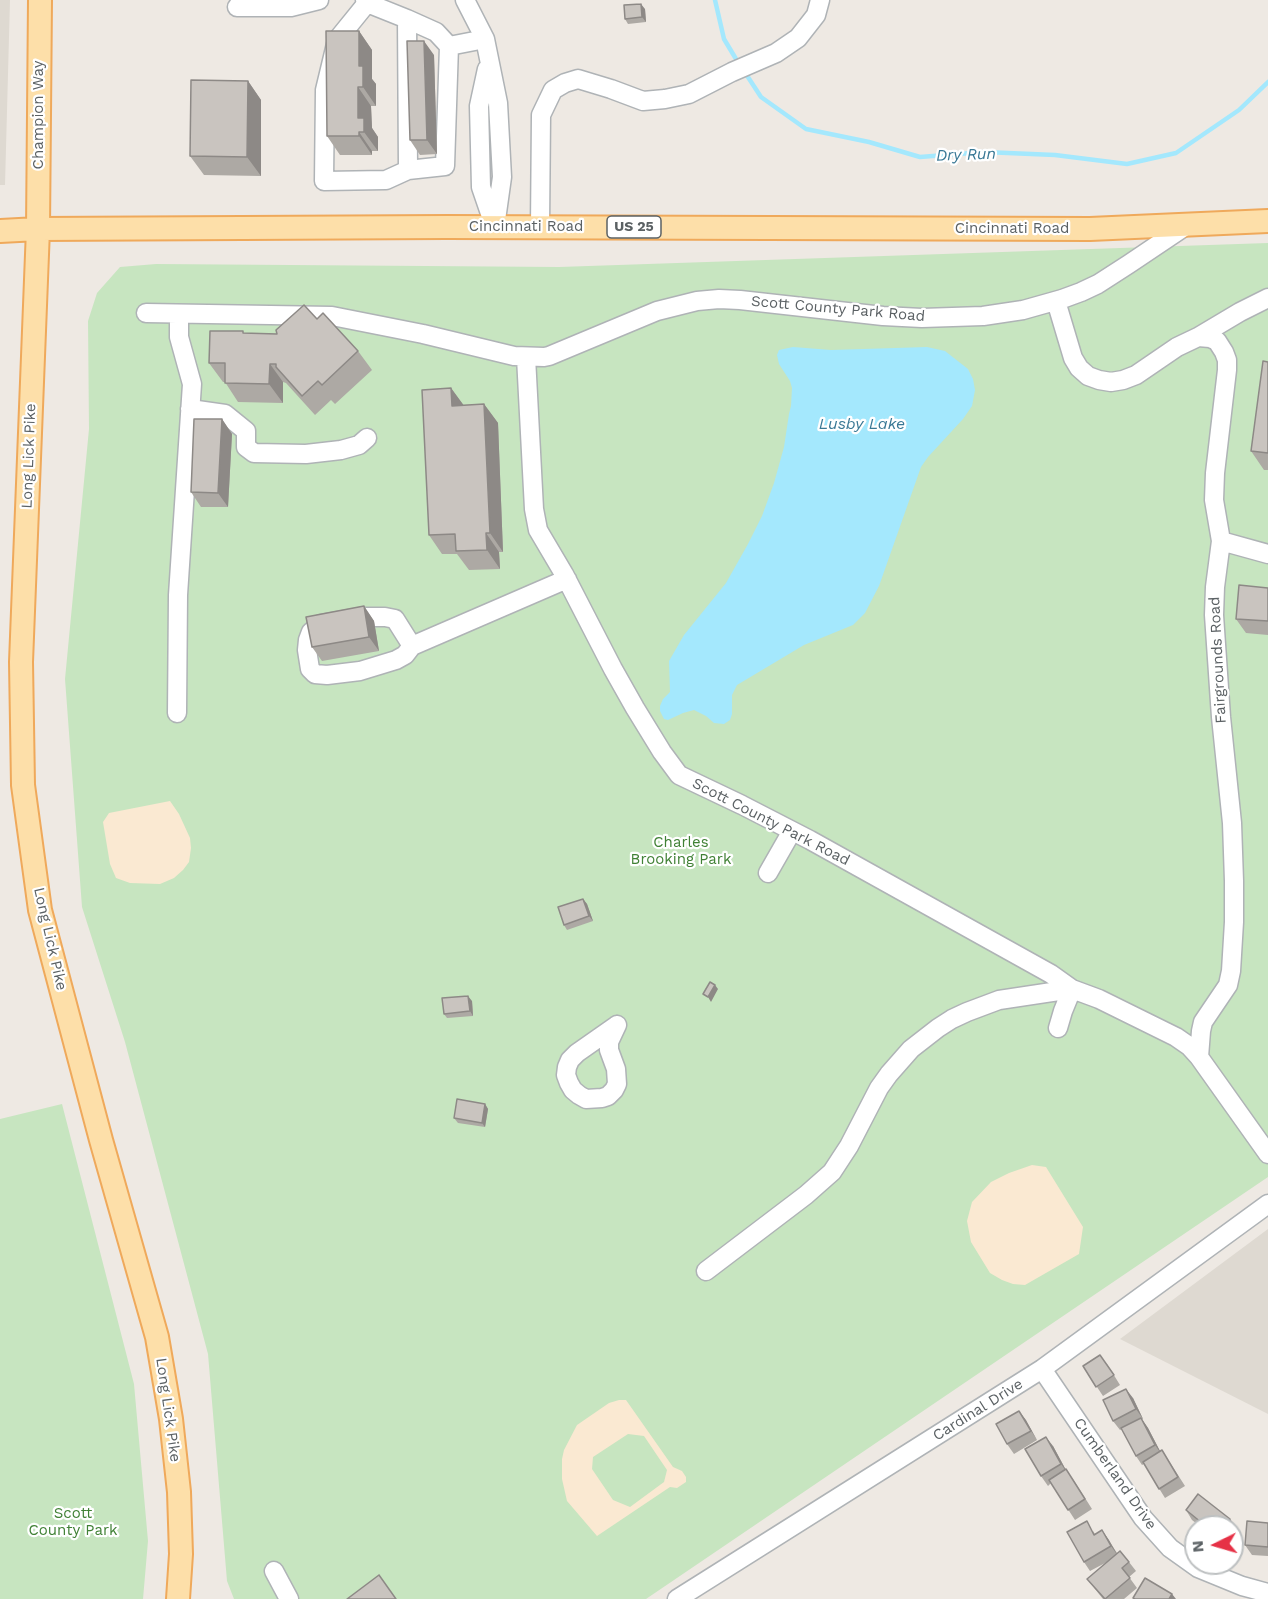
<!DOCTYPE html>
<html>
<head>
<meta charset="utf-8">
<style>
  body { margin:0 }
  #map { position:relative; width:1268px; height:1599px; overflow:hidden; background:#eee9e3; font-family:"Work Sans",sans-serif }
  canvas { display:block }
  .north { position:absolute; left:1184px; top:1515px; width:60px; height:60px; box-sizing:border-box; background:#fff; border:2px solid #bdc0c1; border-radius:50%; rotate:265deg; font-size:16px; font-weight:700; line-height:24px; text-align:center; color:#5b6164 }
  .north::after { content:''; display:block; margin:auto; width:21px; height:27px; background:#e63146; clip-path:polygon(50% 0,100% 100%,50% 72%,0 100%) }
</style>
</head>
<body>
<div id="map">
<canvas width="1268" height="1599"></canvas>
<div class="north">N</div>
</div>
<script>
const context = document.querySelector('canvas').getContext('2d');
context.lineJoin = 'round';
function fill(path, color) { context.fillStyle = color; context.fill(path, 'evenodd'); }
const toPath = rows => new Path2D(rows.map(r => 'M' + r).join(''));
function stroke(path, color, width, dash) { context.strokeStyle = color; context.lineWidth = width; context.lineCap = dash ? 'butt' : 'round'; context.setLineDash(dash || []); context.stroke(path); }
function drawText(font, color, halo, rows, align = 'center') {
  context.font = font + ' "Work Sans",sans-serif'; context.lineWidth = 4.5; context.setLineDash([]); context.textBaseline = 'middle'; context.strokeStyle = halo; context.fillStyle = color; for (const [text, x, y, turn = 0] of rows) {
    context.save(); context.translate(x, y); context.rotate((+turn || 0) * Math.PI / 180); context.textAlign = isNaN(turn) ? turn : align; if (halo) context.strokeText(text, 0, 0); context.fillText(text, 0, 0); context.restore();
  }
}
const education = toPath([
  [0,0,10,0,5,185,0,185],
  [1268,1229,1268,1414,1120,1339]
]);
const green = toPath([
  [1268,243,1268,1177,646,1599,234,1599,227,1581,208,1354,125,1042,82,907,65,679,89,429,88,321,97,293,120,267,156,264,559,267],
  [62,1104,134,1384,148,1541,143,1599,0,1599,0,1119]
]);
const sand = toPath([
  [170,801,179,814,190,838,191,848,189,862,183,870,174,878,160,884,130,883,116,878,110,864,103,822,109,813],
  [1032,1165,1046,1167,1083,1227,1079,1254,1025,1285,1013,1284,1002,1280,990,1273,971,1242,967,1221,972,1202,991,1182,1009,1173],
  [619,1400,626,1400,673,1467,682,1471,686,1477,686,1482,677,1488,670,1487,597,1536,567,1501,562,1479,562,1459,564,1450,577,1425,609,1403],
  [628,1434,644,1436,667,1470,664,1482,630,1507,613,1500,592,1469,593,1457]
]);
const water = toPath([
  [793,347,831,350,927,347,945,351,968,369,973,379,975,390,972,406,963,419,928,457,921,467,879,586,865,613,853,625,804,645,737,685,732,695,732,714,730,720,724,724,714,723,706,716,694,710,683,713,668,720,664,719,660,711,660,706,663,699,670,692,669,661,684,635,726,583,748,544,762,516,774,483,784,447,789,414,791,406,792,388,790,381,779,364,777,355,779,350]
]);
const stream = toPath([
  [715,0,724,39,739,64],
  [744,71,761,97,806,129,869,142,920,157,984,152,1055,155,1127,164,1176,153,1239,110,1268,82]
]);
const minor = toPath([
  [365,0,367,3,407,19,408,170,445,166,449,46,485,39],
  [465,0,485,39,498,103,502,177,495,227],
  [367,3,337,40,325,90,324,181,386,180,408,170],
  [237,7,291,7,319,0],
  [407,19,436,32,449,46],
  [487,69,479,106,481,187,493,222],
  [540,227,541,115,553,90,565,83,578,79,611,89,643,101,665,99,689,94,732,72,776,53,798,38,816,15,820,0],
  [1056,301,1073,358,1079,368,1088,376,1099,380,1111,382,1123,380,1136,375,1177,347,1198,337,1210,338,1217,341,1224,352,1227,360,1227,370,1215,473,1214,500,1221,541,1215,587,1214,615,1221,717,1232,823,1234,881,1234,922,1231,971,1228,985,1203,1022,1201,1031,1199,1057],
  [146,313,332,316,423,334,514,356,544,357,549,356,657,311,697,301,719,299,740,300,883,316,922,318,983,316,1023,310,1062,299,1081,292,1098,284,1129,264,1187,225],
  [1198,337,1240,312,1268,298],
  [526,357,534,509,538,530,564,574,613,669,635,708,662,752,679,775,742,805,810,840,1051,974,1072,989,1063,1011,1058,1028],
  [190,409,225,414,246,431,246,447,254,453,306,454,341,450,359,445,367,438],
  [1221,541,1268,554],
  [412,646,395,619,385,617,361,617,321,624,311,632,308,640,307,650,310,669,315,674,327,675,360,671,396,660,405,655,412,646,567,579],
  [177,713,178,595,192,384,179,337,179,314],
  [768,873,792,831],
  [617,1025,609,1042,609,1050,616,1069,617,1084,614,1090,608,1096,602,1098,586,1099,579,1095,573,1090,569,1083,566,1075,567,1067,570,1060,577,1053,617,1025],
  [706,1271,806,1195,832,1172,849,1146,879,1088,889,1074,911,1049,938,1028,952,1019,967,1012,999,1000,1072,989,1099,999,1176,1037,1189,1046,1199,1057,1268,1154],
  [1042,1369,1143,1518,1170,1548,1198,1568,1242,1586,1268,1593],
  [274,1571,289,1599],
  [677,1599,1042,1369,1268,1204]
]);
const major = toPath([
  [40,0,38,229,21,662,23,785,40,910,101,1140,157,1337,171,1419,179,1492,181,1554,178,1599],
  [0,231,38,229,447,227,1090,229,1268,221]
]);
const wall = toPath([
  [645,9,646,22,628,24,625,19],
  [359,31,372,50,372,79,376,84,376,106,371,106,372,128,378,137,378,151,372,151,372,155,340,155,327,136],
  [434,55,437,154,420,155,410,140],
  [248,81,261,100,261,176,204,175,190,156],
  [317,319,358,351,372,370,335,404,331,400,315,415,286,383,283,382,283,403,238,402,225,382,223,382,209,363,245,333,277,334],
  [1268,362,1268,470,1264,470,1251,451],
  [451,388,463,405,484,404,498,423,503,552,499,552,500,569,469,570,457,554,442,554,429,535],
  [222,419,232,434,228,507,201,507,191,492],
  [1268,588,1268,635,1246,633,1236,619],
  [364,606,374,621,379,651,322,661,312,647],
  [583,899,587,904,593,921,567,930,564,925],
  [472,1001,473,1016,447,1018,444,1014],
  [485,1104,488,1109,485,1127,458,1123,454,1118],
  [1107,1364,1120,1385,1103,1396,1083,1366],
  [1133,1398,1143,1419,1142,1419,1148,1428,1160,1451,1162,1450,1185,1486,1165,1498,1144,1464,1142,1465,1136,1456,1122,1429,1120,1430,1113,1421],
  [1019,1411,1037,1440,1014,1454,1007,1444],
  [1053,1446,1066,1470,1073,1479,1092,1509,1075,1520,1051,1483,1048,1486,1041,1476],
  [1186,1510,1230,1519,1237,1529,1232,1527,1201,1527,1192,1520],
  [1268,1523,1268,1556,1252,1555,1245,1545],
  [1102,1530,1117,1553,1129,1562,1136,1571,1129,1577,1137,1588,1124,1599,1103,1599,1087,1579,1107,1562,1090,1571,1084,1562,1093,1531,1095,1534]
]);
const shadedWall = toPath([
  [641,4,645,9,646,22,642,17],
  [359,31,372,50,372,79,376,84,376,106,363,87,359,66],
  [424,41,434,55,437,154,427,140],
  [248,81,261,100,261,176,247,157],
  [358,87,371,106,372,128,378,137,378,151,364,132,358,118],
  [359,132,372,151,372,155,359,136],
  [270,364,283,382,283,403,269,384],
  [451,388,465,407,452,406],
  [484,404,498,423,503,552,490,533],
  [222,419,232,434,228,507,218,493],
  [486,533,499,552,500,569,487,550],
  [364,606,374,621,379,651,369,637],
  [583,899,587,904,593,921,589,916],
  [715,985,718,989,711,1002,708,997],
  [468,996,472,1001,473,1016,470,1011],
  [485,1104,488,1109,485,1127,482,1123],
  [1126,1389,1133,1398,1143,1419,1136,1409],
  [1019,1411,1026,1420,1037,1440,1031,1431],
  [1141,1418,1148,1428,1162,1455,1155,1445],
  [1046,1437,1053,1446,1068,1474,1061,1464],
  [1230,1519,1237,1529,1232,1535,1232,1527,1224,1527],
  [1102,1530,1109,1540,1118,1556,1111,1546],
  [1172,1594,1176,1599,1169,1599]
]);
const building = toPath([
  [641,4,642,17,625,19,624,5,641,4],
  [326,31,359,31,359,66,363,66,363,87,358,87,358,118,364,118,364,132,359,132,359,136,327,136,326,31],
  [407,41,424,41,427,140,410,140,407,41],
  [191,80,248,81,247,157,190,156,191,80],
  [304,305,317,319,323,313,358,351,322,385,318,381,302,396,276,367,276,364,270,364,269,384,225,383,225,363,209,363,210,331,243,331,243,333,277,334,276,330,304,305],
  [1263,361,1268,362,1268,453,1251,451,1263,361],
  [451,388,452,406,484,404,490,533,486,533,487,550,456,551,455,534,429,535,422,390,451,388],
  [194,419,222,419,218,493,191,492,194,419],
  [1239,585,1268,588,1268,621,1236,619,1239,585],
  [364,606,369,637,312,647,306,617,364,606],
  [583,899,589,916,564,925,558,907,583,899],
  [710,982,715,985,708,997,703,994,710,982],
  [468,996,470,1011,444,1014,442,998,468,996],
  [457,1099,485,1104,482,1123,454,1118,457,1099],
  [1100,1355,1114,1375,1096,1387,1083,1366,1100,1355],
  [1126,1389,1136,1409,1113,1421,1103,1400,1126,1389],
  [1019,1411,1031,1431,1007,1444,996,1424,1019,1411],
  [1141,1418,1155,1445,1136,1456,1121,1428,1141,1418],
  [1046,1437,1061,1464,1041,1476,1025,1449,1046,1437],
  [1162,1450,1178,1477,1159,1489,1143,1462,1162,1450],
  [1066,1469,1085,1499,1068,1510,1049,1480,1066,1469],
  [1198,1494,1230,1519,1224,1527,1207,1527,1186,1510,1198,1494],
  [1087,1521,1094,1535,1102,1530,1111,1546,1084,1562,1067,1532,1087,1521],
  [1247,1521,1268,1523,1268,1547,1245,1545,1247,1521],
  [1120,1551,1129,1562,1122,1568,1130,1578,1105,1599,1087,1579,1120,1551],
  [379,1575,396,1599,347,1599,379,1575],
  [1145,1578,1172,1594,1169,1599,1135,1599,1133,1598,1145,1578]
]);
const shields = [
  [634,227,54]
];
const shieldNames = [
  ["US 25",634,227]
];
const streetNames = [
  ["Champion Way",39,115,-90],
  ["Cincinnati Road",526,227],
  ["Cincinnati Road",1012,229],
  ["Scott County Park Road",838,309,5],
  ["Long Lick Pike",29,456,-88],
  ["Fairgrounds Road",1218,660,-93],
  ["Scott County Park Road",771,822,27],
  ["Long Lick Pike",50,939,77],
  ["Long Lick Pike",168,1410,82],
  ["Cardinal Drive",978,1410,-32],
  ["Cumberland Drive",1115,1474,55]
];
const parkNames = [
  ["Charles",681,843],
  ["Brooking Park",681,860],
  ["Scott",73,1514],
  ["County Park",73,1531]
];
const waterNames = [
  ["Dry Run",966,155,-2],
  ["Lusby Lake",862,424]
];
fill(education, '#ded9d1');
fill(green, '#c7e5c0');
fill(sand, '#fae9d2');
fill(water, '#a4e8fd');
stroke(stream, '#a4e8fd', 4.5);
stroke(minor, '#afb3b6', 21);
stroke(major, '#efa95b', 26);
stroke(minor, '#fff', 18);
stroke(major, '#fddfa9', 22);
fill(wall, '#ada9a4');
fill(shadedWall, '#8d8986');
fill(building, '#c9c4bf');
stroke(building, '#8d8986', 1.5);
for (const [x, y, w] of shields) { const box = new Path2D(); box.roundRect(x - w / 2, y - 11, w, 22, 4.5); context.fillStyle = '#fff'; context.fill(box); stroke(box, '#5b6164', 1.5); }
drawText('bold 14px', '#5b6164', null, shieldNames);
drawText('15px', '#5b6164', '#fff', streetNames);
drawText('15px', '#408135', '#fff', parkNames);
drawText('italic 16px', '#397895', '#fff', waterNames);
</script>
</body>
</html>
